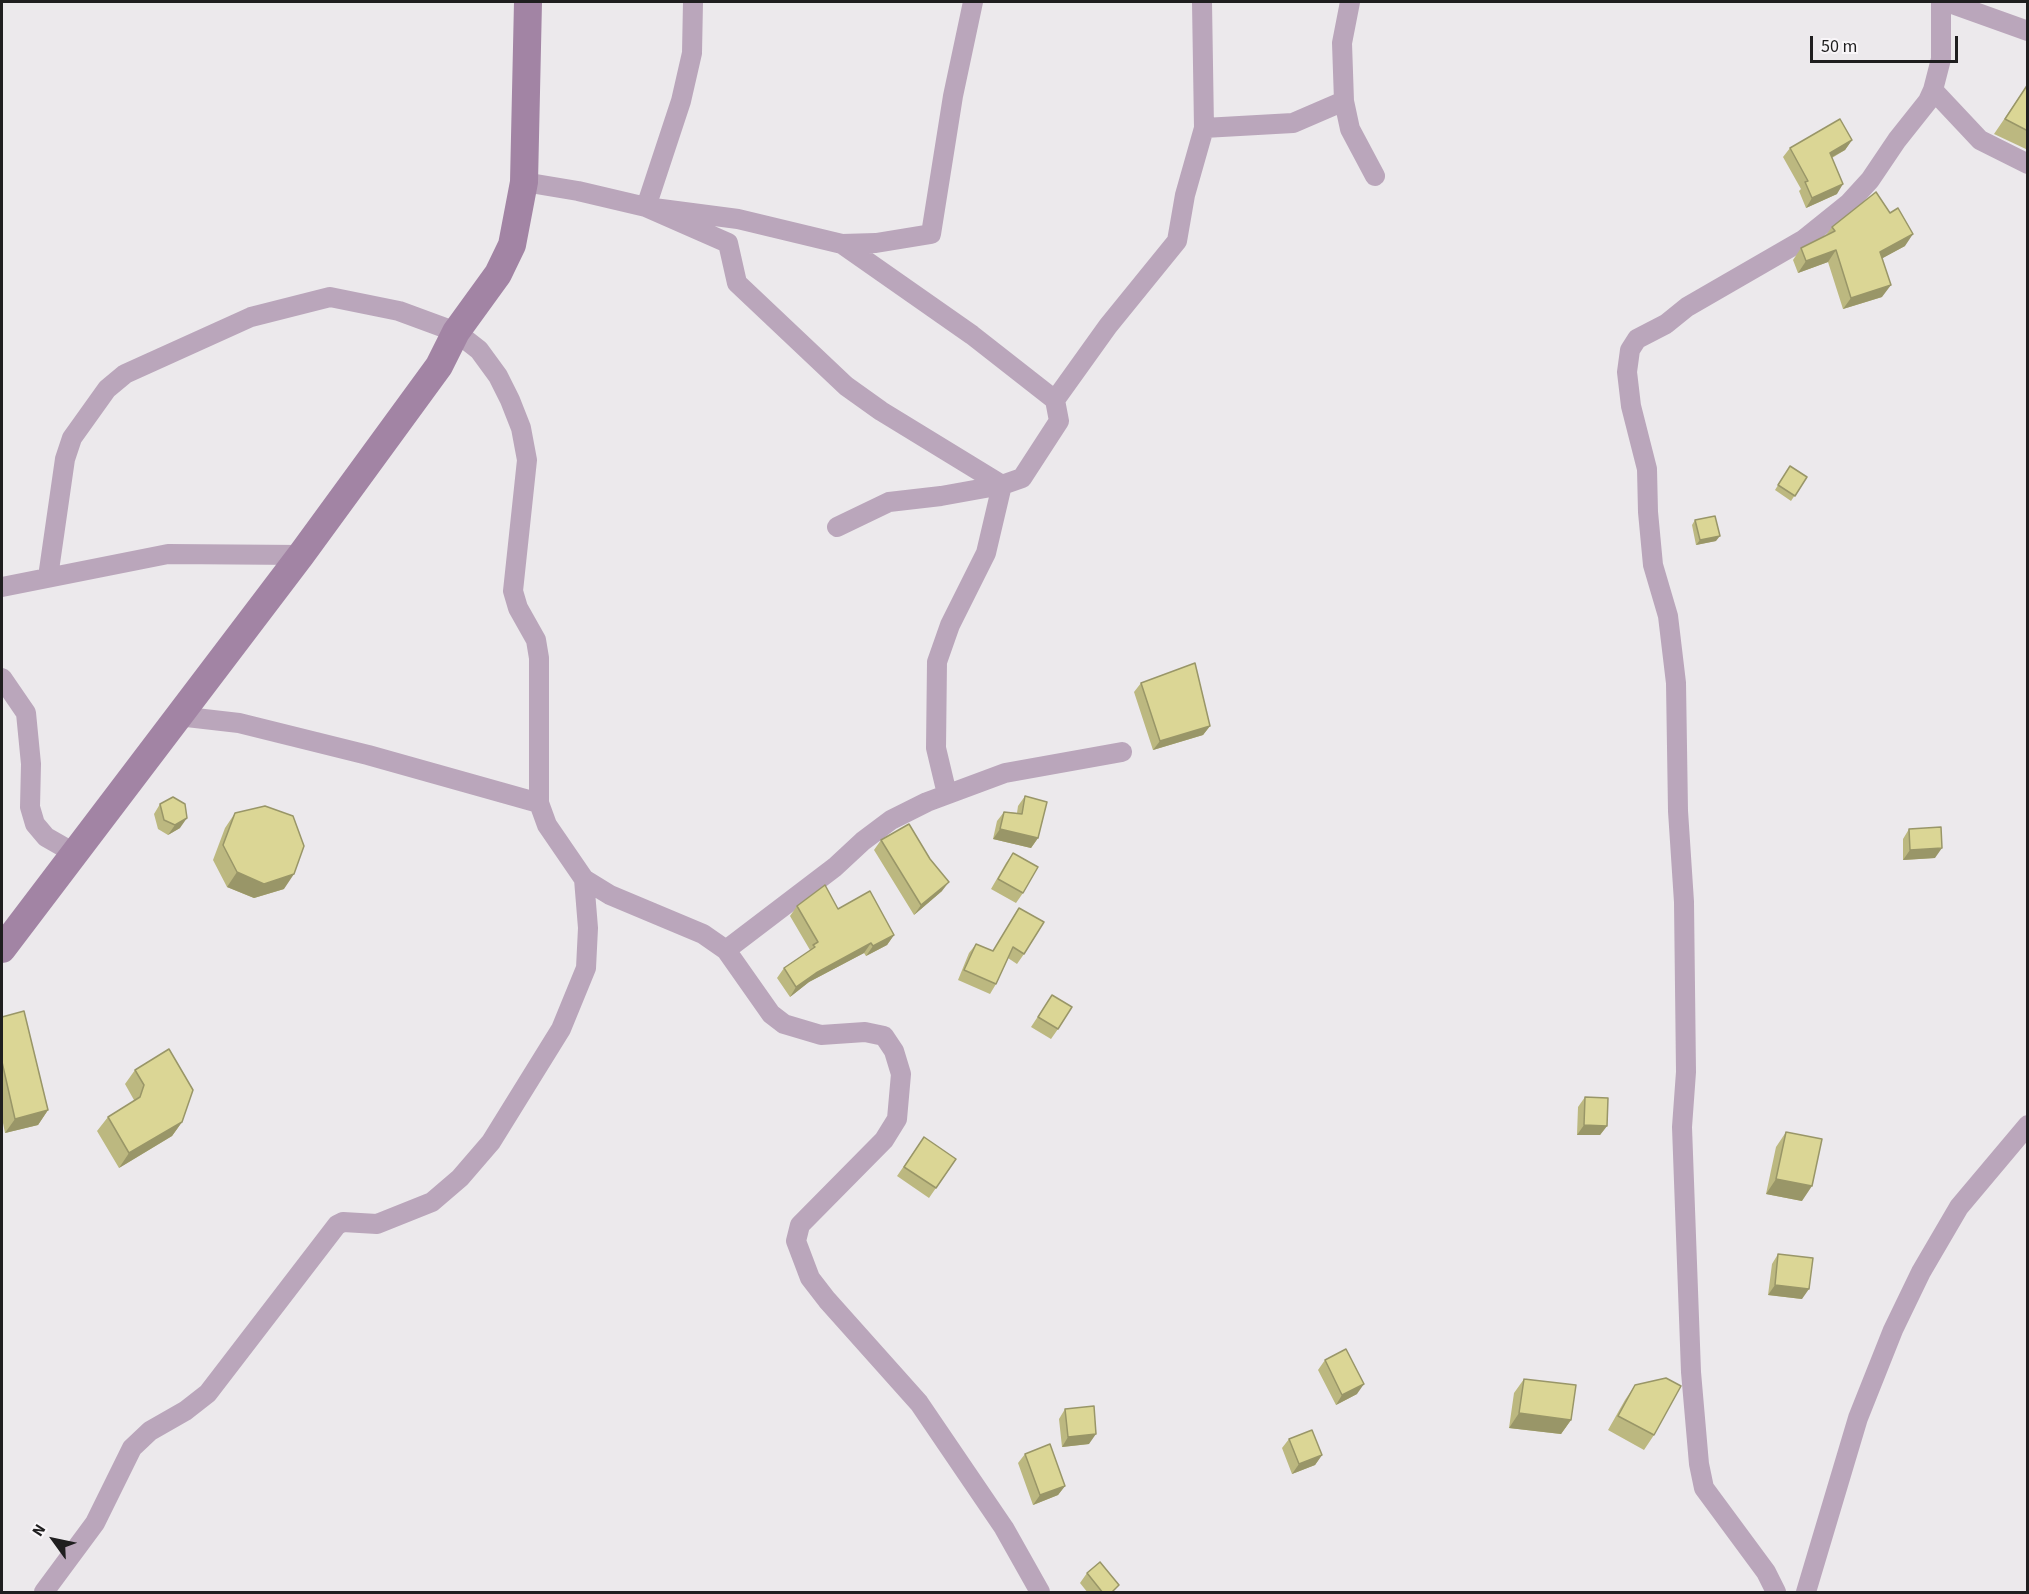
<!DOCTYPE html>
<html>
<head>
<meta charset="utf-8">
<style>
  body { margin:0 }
  #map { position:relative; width:2029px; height:1594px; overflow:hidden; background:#ece9ec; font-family:"Source Sans 3",sans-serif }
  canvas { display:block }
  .frame { position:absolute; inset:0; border:3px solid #1f1e1f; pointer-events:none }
  .north { position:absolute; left:24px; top:1510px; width:60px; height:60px; -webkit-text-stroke:4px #f9f6f9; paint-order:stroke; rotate:303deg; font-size:16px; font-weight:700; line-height:24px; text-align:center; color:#1f1e1f }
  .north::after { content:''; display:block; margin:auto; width:21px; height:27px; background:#1f1e1f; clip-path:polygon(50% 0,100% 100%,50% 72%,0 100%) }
  .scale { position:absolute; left:1810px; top:36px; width:148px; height:27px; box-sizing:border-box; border:3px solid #1f1e1f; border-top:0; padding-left:8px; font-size:18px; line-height:21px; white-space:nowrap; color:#1f1e1f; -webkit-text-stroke:4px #f9f6f9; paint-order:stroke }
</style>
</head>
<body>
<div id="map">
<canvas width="2029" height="1594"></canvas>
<div class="frame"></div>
<div class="north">N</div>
<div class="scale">50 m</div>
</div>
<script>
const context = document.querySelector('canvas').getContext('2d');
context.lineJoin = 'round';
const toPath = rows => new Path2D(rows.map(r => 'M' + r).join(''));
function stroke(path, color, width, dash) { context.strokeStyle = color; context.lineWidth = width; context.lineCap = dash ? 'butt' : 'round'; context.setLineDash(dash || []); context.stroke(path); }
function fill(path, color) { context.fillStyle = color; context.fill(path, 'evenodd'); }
const street = toPath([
  [693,2,692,53,681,101,646,207,728,243,737,283,846,386,881,411,1002,485],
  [1350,2,1342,43,1344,101,1350,129,1375,176],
  [1947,2,2028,31],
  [1933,90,1980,140,2028,164],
  [1204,128,1293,123,1344,101],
  [524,182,578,191,646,207,738,219,842,244,972,335,1055,400],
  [842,244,876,243,931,234,953,96,973,2],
  [837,527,889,502,941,496,1002,485],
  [48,577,65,459,72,438,107,389,125,374,251,317,330,297,399,311,456,332,479,350,498,376,510,400,521,428,527,460,513,591,518,608,536,640,539,658,539,803,547,825,584,879,610,895,703,934,726,950,771,1014,784,1024,821,1035,865,1032,884,1036,894,1051,901,1074,897,1119,884,1140,800,1225,796,1241,810,1278,827,1300,919,1403,1004,1528,1040,1592],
  [2,587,168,554,301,555],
  [2,678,26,713,31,764,30,807,35,824,46,837,74,853],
  [178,716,239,723,368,755,539,803],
  [947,794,936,748,937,662,950,625,986,553,1002,485,1022,478,1059,421,1055,400,1108,326,1177,241,1185,195,1204,128,1202,2],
  [726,950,835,867,863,841,891,820,927,802,1005,773,1122,752],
  [44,1592,95,1523,132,1448,150,1431,185,1411,208,1393,337,1225,343,1222,377,1224,432,1202,460,1178,491,1142,561,1029,586,968,588,928,584,879],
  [1776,1592,1766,1572,1704,1488,1699,1464,1691,1372,1682,1127,1686,1072,1684,902,1678,811,1676,683,1668,616,1653,565,1648,512,1647,469,1631,406,1627,372,1630,350,1637,339,1666,324,1687,307,1803,240,1849,203,1870,180,1897,140,1928,101,1933,90,1941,59,1941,2],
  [1806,1592,1858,1418,1893,1330,1921,1272,1959,1207,2028,1125]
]);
const secondary = toPath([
  [2,949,301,555,439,366,456,332,498,274,512,245,524,182,528,2]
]);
const wall = toPath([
  [2028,84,2028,150,1994,134],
  [1852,140,1845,150,1832,158,1837,194,1806,208,1799,191,1801,189,1783,157,1790,148],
  [1832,227,1905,246,1882,258,1882,297,1843,309,1828,262,1798,273,1793,260,1801,248,1826,235],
  [1790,466,1807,477,1791,501,1775,490],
  [1695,520,1716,541,1696,545,1692,525],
  [1141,683,1210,726,1203,735,1153,750,1134,692],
  [1025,796,1038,838,1031,848,993,839,997,821,1004,812,1017,813,1018,806],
  [160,804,180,828,168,835,158,829,154,814],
  [235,813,284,889,254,898,227,887,213,860,225,828],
  [1909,829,1935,858,1903,860,1903,839],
  [881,840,942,891,914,915,874,850],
  [1013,853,1023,893,1016,903,991,889,1006,863],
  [797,906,838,909,894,935,887,945,866,956,864,953,809,982,790,997,777,978,784,968,808,952,810,950,790,916],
  [1019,908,1024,954,1017,964,1008,958,996,984,990,994,958,980,969,953,976,944,993,951],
  [1052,995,1058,1029,1051,1039,1031,1027],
  [2,1017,48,1110,38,1125,5,1133,2,1118],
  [135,1070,182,1122,172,1136,119,1168,97,1131,108,1117,134,1101,134,1100,125,1084],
  [1585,1097,1607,1126,1600,1135,1577,1135,1578,1107],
  [1786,1132,1802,1201,1766,1194,1776,1147],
  [924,1137,956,1159,929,1198,897,1176],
  [1778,1254,1802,1299,1768,1295,1772,1264],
  [1325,1360,1357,1394,1336,1405,1318,1370],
  [1524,1379,1571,1420,1561,1434,1509,1428,1514,1393],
  [1635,1385,1654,1435,1644,1450,1608,1430,1625,1400],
  [1065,1409,1089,1444,1062,1447,1059,1419],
  [1289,1439,1322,1455,1315,1465,1292,1474,1282,1448],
  [1025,1454,1065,1486,1058,1495,1033,1505,1018,1463],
  [1087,1573,1111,1593,1088,1593,1080,1583]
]);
const shadedWall = toPath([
  [1852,140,1845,150,1823,162,1830,153],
  [1843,184,1837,194,1806,208,1812,198],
  [1913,234,1905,246,1872,264,1880,252],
  [1836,250,1828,262,1798,273,1806,261],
  [1891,285,1882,297,1843,309,1851,298],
  [1720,536,1716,541,1696,545,1700,540],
  [1210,726,1203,735,1153,750,1160,741],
  [187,818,180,828,168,835,175,825],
  [1000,829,1038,838,1031,848,993,839],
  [1942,848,1935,858,1903,860,1910,850],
  [237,872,294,874,284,889,254,898,227,887],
  [949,882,942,891,914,915,921,905],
  [894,935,887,945,866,956,873,946],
  [871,943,864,953,809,982,790,997,796,987,816,973],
  [48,1110,38,1125,5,1133,15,1119],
  [182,1122,172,1136,119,1168,129,1153],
  [1584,1125,1607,1126,1600,1135,1577,1135],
  [1776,1179,1812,1186,1802,1201,1766,1194],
  [1775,1285,1809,1289,1802,1299,1768,1295],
  [1364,1384,1357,1394,1336,1405,1342,1395],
  [1519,1413,1571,1420,1561,1434,1509,1428],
  [1096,1434,1089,1444,1062,1447,1068,1437],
  [1322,1455,1315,1465,1292,1474,1299,1464],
  [1065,1486,1058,1495,1033,1505,1040,1495]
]);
const building = toPath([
  [2028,84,2028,131,2005,119,2028,84],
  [1840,119,1852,140,1830,153,1843,184,1812,198,1805,182,1808,181,1790,148,1840,119],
  [1876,192,1890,213,1898,208,1913,234,1880,252,1891,285,1851,298,1836,250,1806,261,1801,248,1835,231,1832,227,1876,192],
  [1790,466,1807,477,1795,496,1778,485,1790,466],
  [1715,516,1720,536,1700,540,1695,520,1715,516],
  [1195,663,1210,726,1160,741,1141,683,1195,663],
  [1025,796,1047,802,1038,838,1000,829,1004,812,1022,814,1025,796],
  [173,797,185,804,187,818,175,825,164,820,160,804,173,797],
  [265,806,293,816,304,846,294,874,264,884,237,872,223,845,235,813,265,806],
  [909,824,930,859,949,882,921,905,881,840,909,824],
  [1941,827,1942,848,1910,850,1909,829,1941,827],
  [1013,853,1038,867,1023,893,998,879,1013,853],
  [825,885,838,909,870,891,894,935,873,946,871,943,816,973,796,987,784,968,815,947,813,945,818,942,797,906,825,885],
  [1019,908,1044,922,1024,954,1013,947,996,984,964,970,976,944,993,951,1019,908],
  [1052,995,1072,1007,1058,1029,1038,1017,1052,995],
  [24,1011,48,1110,15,1119,2,1062,2,1017,24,1011],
  [169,1049,193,1090,182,1122,129,1153,108,1117,140,1097,144,1085,135,1070,169,1049],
  [1585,1097,1608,1098,1607,1126,1584,1125,1585,1097],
  [1786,1132,1822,1139,1812,1186,1776,1179,1786,1132],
  [924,1137,956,1159,936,1188,904,1167,924,1137],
  [1778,1254,1813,1258,1809,1289,1775,1285,1778,1254],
  [1346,1349,1364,1384,1342,1395,1325,1360,1346,1349],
  [1666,1378,1681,1386,1654,1435,1618,1416,1635,1385,1666,1378],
  [1524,1379,1576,1385,1571,1420,1519,1413,1524,1379],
  [1094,1406,1096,1434,1068,1437,1065,1409,1094,1406],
  [1312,1430,1322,1455,1299,1464,1289,1439,1312,1430],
  [1050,1444,1065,1486,1040,1495,1025,1454,1050,1444],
  [1100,1562,1119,1585,1111,1593,1103,1593,1087,1573,1100,1562]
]);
stroke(street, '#baa6bb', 20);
stroke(secondary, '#a284a4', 28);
fill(wall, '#bcb880');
fill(shadedWall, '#999668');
fill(building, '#dbd695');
stroke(building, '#999668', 1.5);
</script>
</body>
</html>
